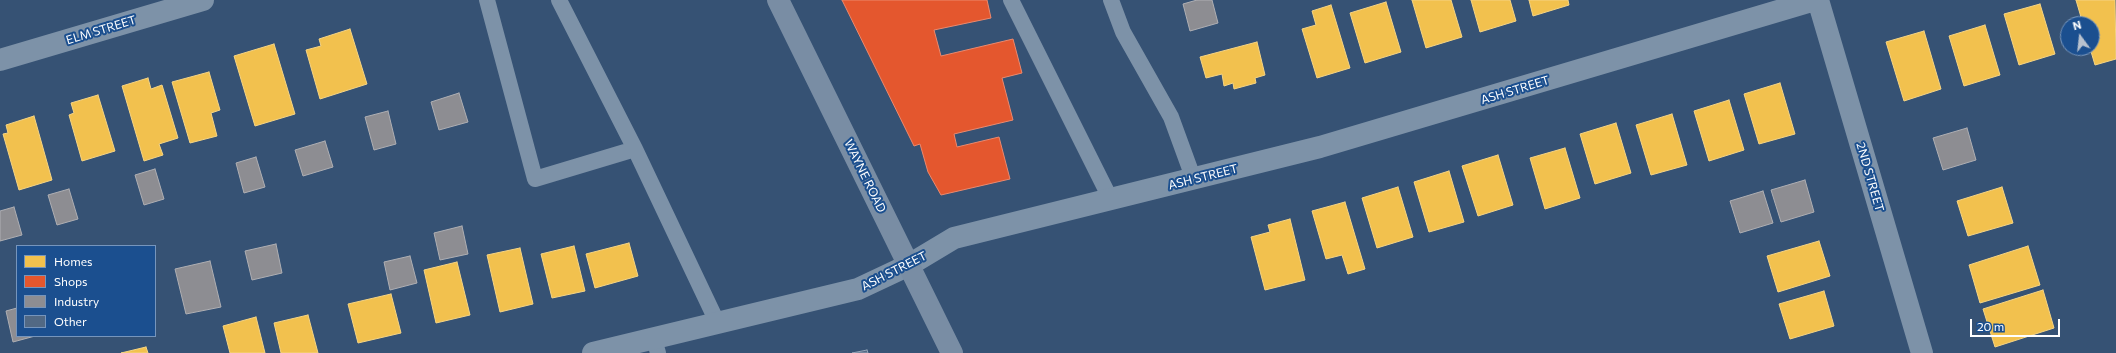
<!DOCTYPE html>
<html>
<head>
<meta charset="utf-8">
<style>
  body { margin:0 }
  #map { position:relative; width:2116px; height:353px; overflow:hidden; background:#365274; font-family:Commissioner,sans-serif }
  canvas { display:block }
  .legend { position:absolute; left:16px; top:245px; width:140px; height:92px; box-sizing:border-box; background:#1b4f8f; border:1px solid #7695bc; margin:0; padding:5px 7px; list-style:none; font-size:12px; color:#fff }
  .legend li { display:flex; align-items:center; gap:8px; height:20px }
  .legend b { width:20px; border:1px solid #7695bc }
  .north { position:absolute; left:2060px; top:16px; width:40px; height:40px; box-sizing:border-box; background:#1b4f8f; border:1px solid #7695bc; border-radius:50%; rotate:345deg; font-size:11px; font-weight:700; line-height:16px; text-align:center; color:#fff }
  .north::after { content:''; display:block; margin:auto; width:14px; height:18px; background:#b9c2ce; clip-path:polygon(50% 0,100% 100%,50% 72%,0 100%) }
  .scale { position:absolute; left:1970px; top:319px; width:90px; height:18px; box-sizing:border-box; border:2px solid #fff; border-top:0; padding-left:5px; font-size:12px; line-height:14px; white-space:nowrap; color:#fff; -webkit-text-stroke:3px #1b4f8f; paint-order:stroke }
</style>
</head>
<body>
<div id="map">
<canvas width="2116" height="353"></canvas>
<ul class="legend">
<li><b style="height:11px;background:#f2c14e"></b>Homes</li>
<li><b style="height:11px;background:#e4572e"></b>Shops</li>
<li><b style="height:11px;background:#8d8d92"></b>Industry</li>
<li><b style="height:11px;background:#526984"></b>Other</li>
</ul>
<div class="north">N</div>
<div class="scale">20 m</div>
</div>
<script>
const context = document.querySelector('canvas').getContext('2d');
context.lineJoin = 'round';
function fill(path, color) { context.fillStyle = color; context.fill(path, 'evenodd'); }
const toPath = rows => new Path2D(rows.map(r => 'M' + r).join(''));
function stroke(path, color, width, dash) { context.strokeStyle = color; context.lineWidth = width; context.lineCap = dash ? 'butt' : 'round'; context.setLineDash(dash || []); context.stroke(path); }
function drawText(font, color, halo, rows, align = 'center') {
  context.font = font + ' Commissioner,sans-serif'; context.lineWidth = 4; context.setLineDash([]); context.textBaseline = 'middle'; context.strokeStyle = halo; context.fillStyle = color; for (const [text, x, y, turn = 0] of rows) {
    context.save(); context.translate(x, y); context.rotate((+turn || 0) * Math.PI / 180); context.textAlign = isNaN(turn) ? turn : align; if (halo) context.strokeText(text, 0, 0); context.fillText(text, 0, 0); context.restore();
  }
}
const homes = toPath([
  [1412,0,1451,0,1462,37,1426,48,1412,0],
  [1471,0,1510,0,1516,21,1480,32,1471,0],
  [1529,0,1568,0,1569,5,1533,16,1529,0],
  [2076,0,2115,0,2116,59,2095,65,2090,48,2092,48,2092,24,2083,24,2076,0],
  [1386,2,1401,52,1365,63,1350,13,1386,2],
  [2040,4,2055,54,2019,65,2004,14,2040,4],
  [1331,5,1350,68,1317,78,1302,29,1316,25,1312,11,1331,5],
  [1985,25,2000,75,1964,86,1949,36,1985,25],
  [350,29,367,84,320,99,306,50,321,46,319,39,350,29],
  [1924,31,1941,89,1904,101,1886,42,1924,31],
  [1257,42,1265,75,1255,78,1256,83,1234,89,1233,83,1224,86,1222,74,1206,78,1200,57,1257,42],
  [274,44,295,114,255,126,234,56,274,44],
  [209,72,220,110,211,113,217,136,190,143,172,82,209,72],
  [148,78,151,89,162,85,178,138,159,144,163,155,144,161,122,86,148,78],
  [1780,83,1795,134,1759,144,1744,94,1780,83],
  [98,95,115,151,82,161,69,115,74,113,71,103,98,95],
  [1729,100,1744,150,1709,161,1694,111,1729,100],
  [1672,114,1687,165,1651,175,1636,125,1672,114],
  [34,116,52,180,19,190,3,134,8,133,6,125,34,116],
  [1616,123,1631,173,1595,184,1580,134,1616,123],
  [1565,148,1580,198,1545,209,1530,158,1565,148],
  [1498,155,1513,205,1478,216,1462,166,1498,155],
  [1449,171,1464,222,1429,232,1414,182,1449,171],
  [1398,187,1413,237,1377,248,1362,198,1398,187],
  [2002,187,2013,223,1968,236,1957,201,2002,187],
  [1345,202,1365,269,1348,274,1342,255,1326,259,1312,211,1345,202],
  [1290,219,1305,280,1265,290,1251,237,1270,232,1268,225,1290,219],
  [1819,241,1830,276,1778,292,1767,256,1819,241],
  [629,243,638,276,595,288,586,254,629,243],
  [574,246,585,291,552,298,541,254,574,246],
  [2028,246,2040,285,1980,303,1969,265,2028,246],
  [520,248,533,304,500,312,487,255,520,248],
  [457,262,470,315,436,323,424,270,457,262],
  [2043,290,2054,328,1995,347,1983,309,2043,290],
  [1824,291,1834,326,1790,339,1779,304,1824,291],
  [391,294,401,333,358,343,348,304,391,294],
  [308,315,318,353,281,353,274,323,308,315],
  [256,317,265,353,230,353,223,326,256,317],
  [146,347,148,353,121,353,146,347]
]);
const shops = toPath([
  [842,0,987,0,991,18,934,30,941,56,1013,39,1022,73,1002,78,1013,120,954,134,957,147,999,137,1010,179,941,195,928,172,920,144,914,146,842,0]
]);
const industry = toPath([
  [1197,0,1212,0,1218,23,1190,31,1183,4,1197,0],
  [459,93,468,122,439,130,431,102,459,93],
  [388,111,396,144,374,150,365,117,388,111],
  [1967,128,1976,160,1943,170,1933,138,1967,128],
  [325,141,333,167,303,176,295,150,325,141],
  [256,157,265,187,244,193,236,163,256,157],
  [155,169,164,199,144,205,135,175,155,169],
  [1805,180,1814,212,1781,222,1771,190,1805,180],
  [69,189,78,219,57,225,48,195,69,189],
  [1763,191,1773,223,1740,233,1730,201,1763,191],
  [14,207,22,235,0,241,0,211,14,207],
  [462,226,468,254,440,260,434,233,462,226],
  [276,244,282,273,252,280,245,251,276,244],
  [410,256,417,283,390,290,384,262,410,256],
  [210,261,221,307,186,314,175,269,210,261],
  [17,308,17,336,35,336,13,342,6,311,17,308]
]);
const building = toPath([
  [867,350,868,353,852,353,867,350]
]);
const service = toPath([
  [487,0,535,179,635,149],
  [559,0,635,149,718,324],
  [1011,0,1111,200],
  [1111,0,1123,32,1171,117,1194,180],
  [654,339,658,353]
]);
const minor = toPath([
  [1818,0,1922,353],
  [0,60,203,0],
  [593,353,858,289,909,265,954,238,1320,147,1815,0]
]);
const secondary = toPath([
  [778,0,952,353]
]);
const streetNames = [
  ["ELM STREET",101,30,-17],
  ["ASH STREET",1515,90,-17],
  ["WAYNE ROAD",865,176,64],
  ["ASH STREET",1203,177,-14],
  ["2ND STREET",1870,177,74],
  ["ASH STREET",894,271,-27]
];
fill(homes, '#f2c14e');
stroke(homes, '#f6d483', 1);
fill(shops, '#e4572e');
stroke(shops, '#ec896d', 1);
fill(industry, '#8d8d92');
stroke(industry, '#afafb3', 1);
fill(building, '#526984');
stroke(building, '#92a2b6', 1);
stroke(service, '#7d92a8', 16);
stroke(minor, '#7d92a8', 22);
stroke(secondary, '#798da4', 22);
drawText('12px', '#fff', '#1b4f8f', streetNames);
</script>
</body>
</html>
